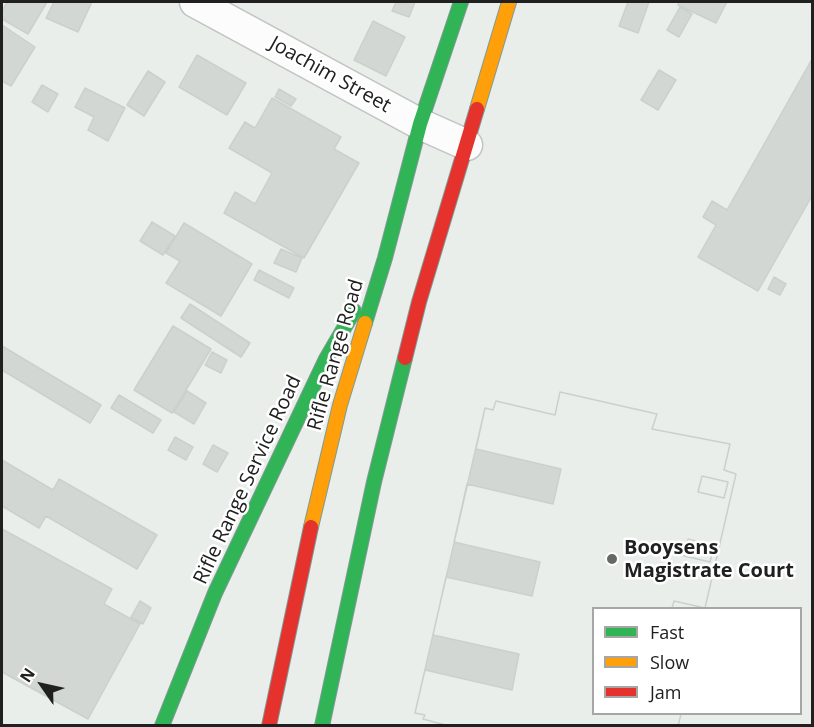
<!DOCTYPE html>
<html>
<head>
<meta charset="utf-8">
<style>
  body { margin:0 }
  #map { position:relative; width:814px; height:727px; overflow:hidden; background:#e9eeeb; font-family:"Open Sans",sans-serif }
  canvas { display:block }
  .frame { position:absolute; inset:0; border:3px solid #202020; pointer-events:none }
  .legend { position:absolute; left:592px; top:607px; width:210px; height:108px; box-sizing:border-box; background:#fff; border:2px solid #a6a6a6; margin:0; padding:8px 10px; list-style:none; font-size:18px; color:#202020 }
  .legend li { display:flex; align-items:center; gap:12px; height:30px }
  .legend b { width:30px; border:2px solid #a6a6a6 }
  .north { position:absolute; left:12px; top:655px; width:60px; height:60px; -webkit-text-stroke:4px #fff; paint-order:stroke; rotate:304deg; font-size:16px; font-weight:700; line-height:24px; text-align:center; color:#202020 }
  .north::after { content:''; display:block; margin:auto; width:21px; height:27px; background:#202020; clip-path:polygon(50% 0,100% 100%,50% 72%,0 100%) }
</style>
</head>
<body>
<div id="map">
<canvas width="814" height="727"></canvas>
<div class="frame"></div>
<ul class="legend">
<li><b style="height:8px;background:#30b455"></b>Fast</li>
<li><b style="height:8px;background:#ff9f0a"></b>Slow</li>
<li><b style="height:8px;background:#e5322d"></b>Jam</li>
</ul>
<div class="north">N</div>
</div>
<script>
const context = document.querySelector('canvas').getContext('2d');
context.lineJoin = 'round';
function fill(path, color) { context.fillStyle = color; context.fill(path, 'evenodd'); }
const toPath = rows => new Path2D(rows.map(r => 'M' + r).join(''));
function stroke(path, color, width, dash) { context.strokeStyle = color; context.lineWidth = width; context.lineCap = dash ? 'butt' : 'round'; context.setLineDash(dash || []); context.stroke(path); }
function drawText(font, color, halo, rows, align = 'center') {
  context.font = font + ' "Open Sans",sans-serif'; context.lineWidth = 5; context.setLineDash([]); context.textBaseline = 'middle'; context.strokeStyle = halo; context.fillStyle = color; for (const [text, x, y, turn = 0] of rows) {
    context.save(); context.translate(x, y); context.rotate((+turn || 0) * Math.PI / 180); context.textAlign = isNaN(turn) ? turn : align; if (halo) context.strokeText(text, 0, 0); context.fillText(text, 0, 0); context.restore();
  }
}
const building = toPath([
  [7,2,47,2,28,34,2,19,2,11,7,2],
  [54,2,92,2,78,32,46,18,54,2],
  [396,2,415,2,409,17,392,11,396,2],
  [628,2,649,2,638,33,619,26,628,2],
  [679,2,727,2,716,23,678,5,679,2],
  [680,7,692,14,679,37,667,30,680,7],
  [373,21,405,37,386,76,354,60,373,21],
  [2,25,35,47,11,86,2,81,2,25],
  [197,55,246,83,227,115,179,87,197,55],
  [812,59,812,196,758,291,698,257,716,225,703,217,712,201,727,210,812,59],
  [659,70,676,80,658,110,641,100,659,70],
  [148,71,165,82,144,116,127,105,148,71],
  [42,85,58,94,48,112,32,102,42,85],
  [85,88,125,108,108,141,88,130,94,117,75,107,85,88],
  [279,89,296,99,291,106,275,97,279,89],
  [272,98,341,137,334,149,359,163,304,258,224,213,235,192,255,204,272,173,229,148,245,122,255,128,272,98],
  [152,222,175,236,163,255,140,241,152,222],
  [184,223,252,264,221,316,166,283,180,261,166,253,184,223],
  [281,249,302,258,296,272,274,263,281,249],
  [259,270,294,288,289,298,254,280,259,270],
  [774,277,786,284,780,295,768,289,774,277],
  [190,304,250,343,241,357,181,318,190,304],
  [173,326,211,349,172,413,134,390,173,326],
  [2,346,101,405,90,423,2,370,2,346],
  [212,352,227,360,221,373,205,365,212,352],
  [187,391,206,403,194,424,174,412,187,391],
  [560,392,657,414,652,429,730,444,724,470,736,474,705,608,674,601,672,608,594,608,594,714,681,714,678,726,449,726,423,719,425,715,415,713,485,408,493,410,496,401,555,415,560,392],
  [702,476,728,482,724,498,698,492,702,476],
  [688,539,714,546,710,562,684,556,688,539],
  [560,392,657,414,652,429,730,444,724,470,736,474,705,608,674,601,672,608,594,608,594,714,681,714,678,726,449,726,423,719,425,715,415,713,425,670,512,690,519,654,433,635,446,577,532,596,540,562,454,542,467,484,553,504,561,469,476,449,485,408,493,410,496,401,555,415,560,392],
  [702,476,728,482,724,498,698,492,702,476],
  [688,539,714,546,710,562,684,556,688,539],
  [119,395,161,420,153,433,111,408,119,395],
  [175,437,193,447,186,460,168,450,175,437],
  [213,445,228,453,217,472,203,464,213,445],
  [2,460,53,490,59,479,157,535,137,569,46,516,39,528,2,506,2,460],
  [2,529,112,589,104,604,140,624,88,719,2,672,2,529],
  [140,601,151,608,143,624,131,617,140,601]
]);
const street = toPath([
  [195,2,420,124,467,145]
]);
const fast = toPath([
  [365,323,385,258,420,124,461,2],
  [162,726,215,593,326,359,354,311],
  [322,726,374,482,405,358]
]);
const slow = toPath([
  [477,109,509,2],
  [311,527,340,405,365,323]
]);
const jam = toPath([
  [405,358,419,302,477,109],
  [269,726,311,527]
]);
const markers = [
  [612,559,6,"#666867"]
];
const streetNames = [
  ["Joachim Street",330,75,29],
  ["Rifle Range Road",336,355,-74],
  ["Rifle Range Service Road",248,480,-65]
];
const poiNames = [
  ["Booysens",624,548],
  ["Magistrate Court",624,571]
];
fill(building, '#d2d7d3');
stroke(building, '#cad1cc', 1.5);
stroke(street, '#c1c4c2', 33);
stroke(fast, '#7f9a95', 16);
stroke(slow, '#7f9a95', 16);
stroke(jam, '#7f9a95', 16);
stroke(street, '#fcfcfc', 30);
stroke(fast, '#30b455', 14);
stroke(slow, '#ff9f0a', 14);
stroke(jam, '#e5322d', 14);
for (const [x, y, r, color] of markers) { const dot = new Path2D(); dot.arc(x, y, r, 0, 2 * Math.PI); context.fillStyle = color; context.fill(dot); stroke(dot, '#fff', 2); }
drawText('20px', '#202020', '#fff', streetNames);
drawText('bold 20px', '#202020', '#fff', poiNames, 'left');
</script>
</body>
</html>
